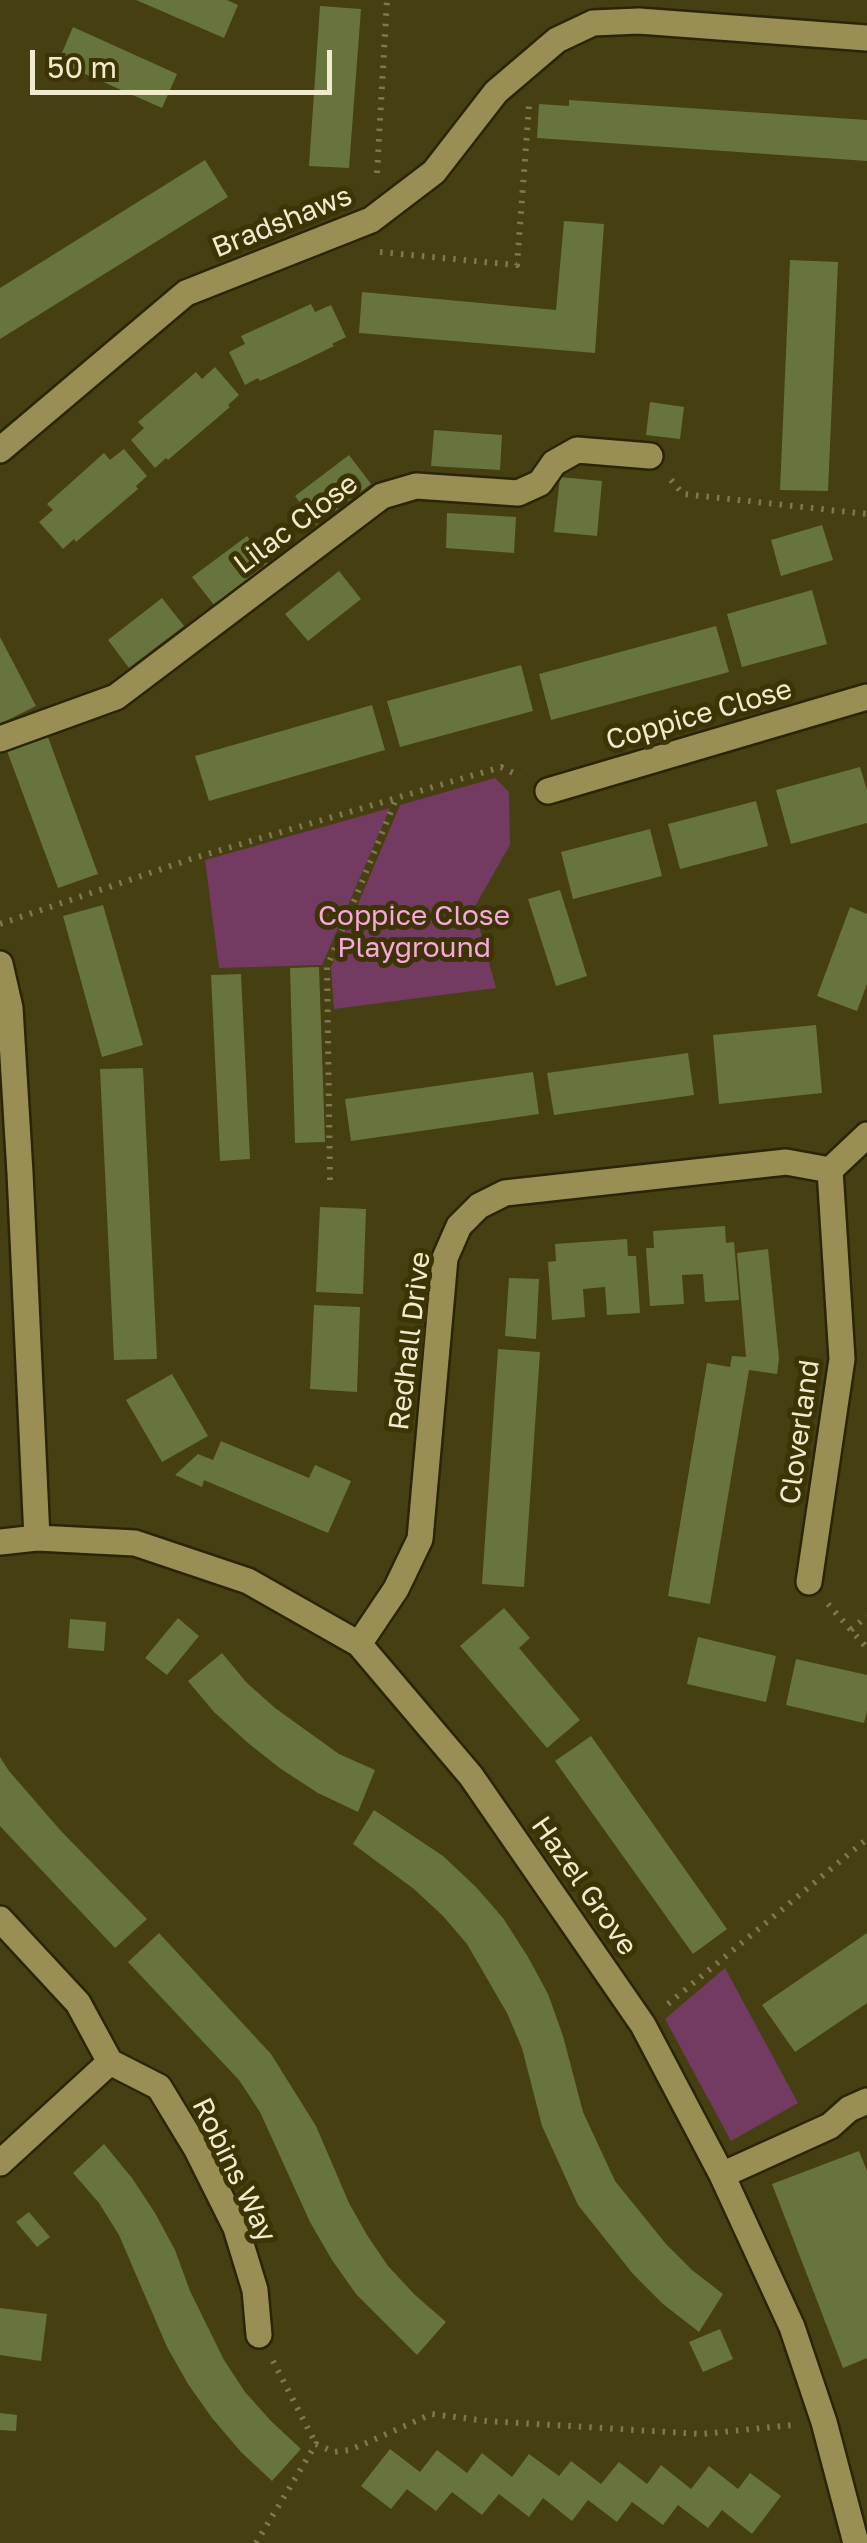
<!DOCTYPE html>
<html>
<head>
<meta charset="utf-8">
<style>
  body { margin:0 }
  #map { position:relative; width:867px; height:2543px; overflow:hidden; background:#463f12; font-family:"Golos Text",sans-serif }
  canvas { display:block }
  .scale { position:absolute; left:30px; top:50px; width:302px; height:45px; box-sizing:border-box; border:5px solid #f0ebcd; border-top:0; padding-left:12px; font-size:30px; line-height:35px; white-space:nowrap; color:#f0ebcd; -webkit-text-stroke:8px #3c3405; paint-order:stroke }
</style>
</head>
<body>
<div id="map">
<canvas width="867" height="2543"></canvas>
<div class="scale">50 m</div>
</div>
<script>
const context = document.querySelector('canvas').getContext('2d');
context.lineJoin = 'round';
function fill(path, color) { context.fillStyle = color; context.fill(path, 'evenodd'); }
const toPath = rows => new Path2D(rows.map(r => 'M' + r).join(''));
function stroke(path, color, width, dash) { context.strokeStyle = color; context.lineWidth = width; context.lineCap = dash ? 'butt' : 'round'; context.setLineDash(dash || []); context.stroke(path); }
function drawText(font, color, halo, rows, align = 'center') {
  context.font = font + ' "Golos Text",sans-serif'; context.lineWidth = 10; context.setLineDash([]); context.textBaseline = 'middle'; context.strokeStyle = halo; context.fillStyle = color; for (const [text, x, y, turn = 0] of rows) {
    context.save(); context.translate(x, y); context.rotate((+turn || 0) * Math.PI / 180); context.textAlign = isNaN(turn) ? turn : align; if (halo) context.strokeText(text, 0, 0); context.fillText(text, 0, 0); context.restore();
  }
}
const green = toPath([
  [495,778,509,792,510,845,474,908,496,988,334,1009,331,967,400,805],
  [390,808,322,965,219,968,205,860],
  [725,1968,798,2103,731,2141,665,2019]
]);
const building = toPath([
  [136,0,227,0,238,5,224,38],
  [320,6,361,9,349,168,309,166],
  [73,27,177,74,162,108,58,62],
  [569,100,867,120,867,161,537,138,539,104,569,106],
  [205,160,228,197,0,339,0,288],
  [564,221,604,224,595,353,359,333,362,292,556,310],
  [790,260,838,262,828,491,780,490],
  [311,304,315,312,331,305,346,337,332,344,334,346,297,364,260,381,258,378,245,385,229,352,245,344,241,336],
  [215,367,239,395,228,405,230,407,168,460,166,458,155,468,131,440,144,428,138,422,196,372,202,379],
  [650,402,684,407,680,439,646,435],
  [434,430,502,435,500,470,431,466],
  [124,449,147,476,136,486,138,489,76,542,74,539,63,549,39,522,53,510,47,504,104,453,110,460],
  [349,455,371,484,316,525,295,496],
  [560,477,602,481,597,536,554,532],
  [447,513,516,517,514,553,446,548],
  [822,525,833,560,781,576,771,540],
  [247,536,268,563,214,605,192,577],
  [339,571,361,599,308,641,285,614],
  [812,590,827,644,742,667,727,614],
  [162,598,184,626,129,668,108,640],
  [716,626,729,672,551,720,539,674],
  [0,637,36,706,0,724],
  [521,665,533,711,400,747,387,701],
  [372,705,385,750,209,801,195,756],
  [48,737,98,874,58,888,7,751],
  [860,767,867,790,867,823,791,844,776,790],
  [756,801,768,846,680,869,668,824],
  [650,829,662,876,573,899,561,852],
  [560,890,587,976,556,986,528,899],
  [103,905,143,1045,102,1057,63,916],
  [850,907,867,914,867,984,857,1011,817,996],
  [319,967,325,1142,295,1143,290,968],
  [241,974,250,1159,220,1161,211,975],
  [816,1025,822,1093,719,1104,713,1035],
  [688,1053,694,1095,554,1115,547,1073],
  [143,1068,157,1359,114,1360,100,1069],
  [533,1072,539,1114,351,1141,345,1099],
  [320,1207,366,1209,363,1294,316,1292],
  [725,1226,726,1243,734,1242,739,1300,705,1302,703,1274,682,1275,684,1304,650,1306,646,1248,654,1248,653,1231],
  [627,1239,628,1256,636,1256,640,1313,607,1315,605,1287,583,1289,585,1317,552,1320,548,1262,556,1261,555,1244],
  [768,1249,779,1358,777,1374,749,1370,710,1604,668,1596,707,1363,730,1367,732,1356,746,1357,737,1253],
  [509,1278,539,1279,536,1339,505,1336],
  [314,1305,360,1307,357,1392,310,1389],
  [498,1349,540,1352,524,1587,482,1584],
  [172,1374,208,1436,162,1462,126,1400],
  [221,1441,309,1478,315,1465,351,1481,328,1533,204,1480,202,1487,175,1475,198,1454,213,1460],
  [504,1608,530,1638,519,1648,580,1720,547,1748,460,1646],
  [178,1618,199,1636,167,1675,145,1658],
  [70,1619,106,1622,104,1651,68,1648],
  [698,1637,776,1656,766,1702,687,1684],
  [222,1653,246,1682,275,1708,339,1754,375,1770,358,1812,318,1793,281,1769,248,1743,214,1712,188,1681],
  [796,1659,867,1675,867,1711,864,1723,786,1705],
  [591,1736,727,1929,693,1954,555,1761],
  [0,1757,9,1771,61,1831,147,1919,115,1948,0,1826],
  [374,1810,443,1856,476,1887,503,1918,528,1957,548,1994,563,2036,583,2112,615,2181,666,2244,692,2270,723,2294,699,2332,663,2304,633,2274,578,2205,542,2126,522,2048,507,2013,467,1944,443,1916,414,1889,353,1844],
  [159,1933,271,2054,316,2126,349,2203,367,2235,388,2266,415,2295,446,2322,417,2355,356,2294,332,2260,310,2222,260,2112,239,2080,128,1962],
  [867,1933,867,2003,795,2052,762,2005],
  [104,2144,132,2178,155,2213,175,2250,190,2291,224,2360,245,2392,271,2421,301,2449,272,2481,241,2452,212,2418,188,2384,167,2347,119,2235,99,2203,73,2173],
  [859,2151,867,2171,867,2358,843,2368,772,2184],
  [29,2212,50,2237,37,2247,16,2222],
  [0,2308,47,2314,41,2361,0,2355],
  [720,2329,733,2359,703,2372,689,2342],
  [0,2413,17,2415,16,2431,0,2430],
  [390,2449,420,2472,437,2450,467,2473,482,2453,512,2477,529,2454,559,2476,571,2461,601,2484,619,2462,647,2484,661,2465,691,2489,709,2466,738,2489,750,2473,781,2496,752,2534,722,2510,708,2528,678,2505,663,2525,632,2502,617,2522,588,2500,572,2521,543,2498,529,2517,499,2494,482,2515,452,2492,436,2511,407,2489,391,2509,361,2486]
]);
const path = toPath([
  [377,173,387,0],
  [380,252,517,265,529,106],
  [671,480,683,494,867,514],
  [0,924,194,858,501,767,520,776],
  [330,1180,327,967,396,799],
  [828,1604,867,1648],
  [851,1630,867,1616],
  [668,2004,867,1839],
  [273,2361,316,2444],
  [256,2543,316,2444,334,2452,350,2450,432,2414,487,2421,701,2434,794,2425]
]);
const minor = toPath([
  [0,450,186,293,371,220,434,172,496,92,557,40,593,23,639,21,867,38],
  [0,739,116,697,382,496,416,486,518,493,540,483,554,463,577,450,650,456],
  [548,791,867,697],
  [0,964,10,1008,20,1173,37,1538],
  [0,1542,37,1538,135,1543,248,1581,359,1644,471,1776,643,2025,722,2175,792,2327,824,2422,856,2543],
  [809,1582,842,1359,830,1170],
  [359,1644,396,1589,420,1539,445,1258,459,1226,479,1206,505,1193,786,1162,830,1170,867,1135],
  [0,1919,78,2003,110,2062,159,2087,196,2148,236,2228,255,2290,259,2335],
  [0,2163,110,2062],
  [722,2175,830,2126,849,2109,867,2101]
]);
const streetNames = [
  ["Bradshaws",282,222,-22],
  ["Lilac Close",296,524,-37],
  ["Coppice Close",699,715,-16],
  ["Redhall Drive",410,1341,-83],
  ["Cloverland",800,1432,-82],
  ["Hazel Grove",584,1886,55],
  ["Robins Way",234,2170,64]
];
const parkNames = [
  ["Coppice Close",414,916],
  ["Playground",414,948]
];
fill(green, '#733a62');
fill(building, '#67743d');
stroke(minor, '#2a2506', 30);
stroke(path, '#7e7850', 6, [2.5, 8]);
stroke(minor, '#998f55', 25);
drawText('28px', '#f0ebcd', '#3c3405', streetNames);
drawText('28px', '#f7a8dd', '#3c3405', parkNames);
</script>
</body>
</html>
